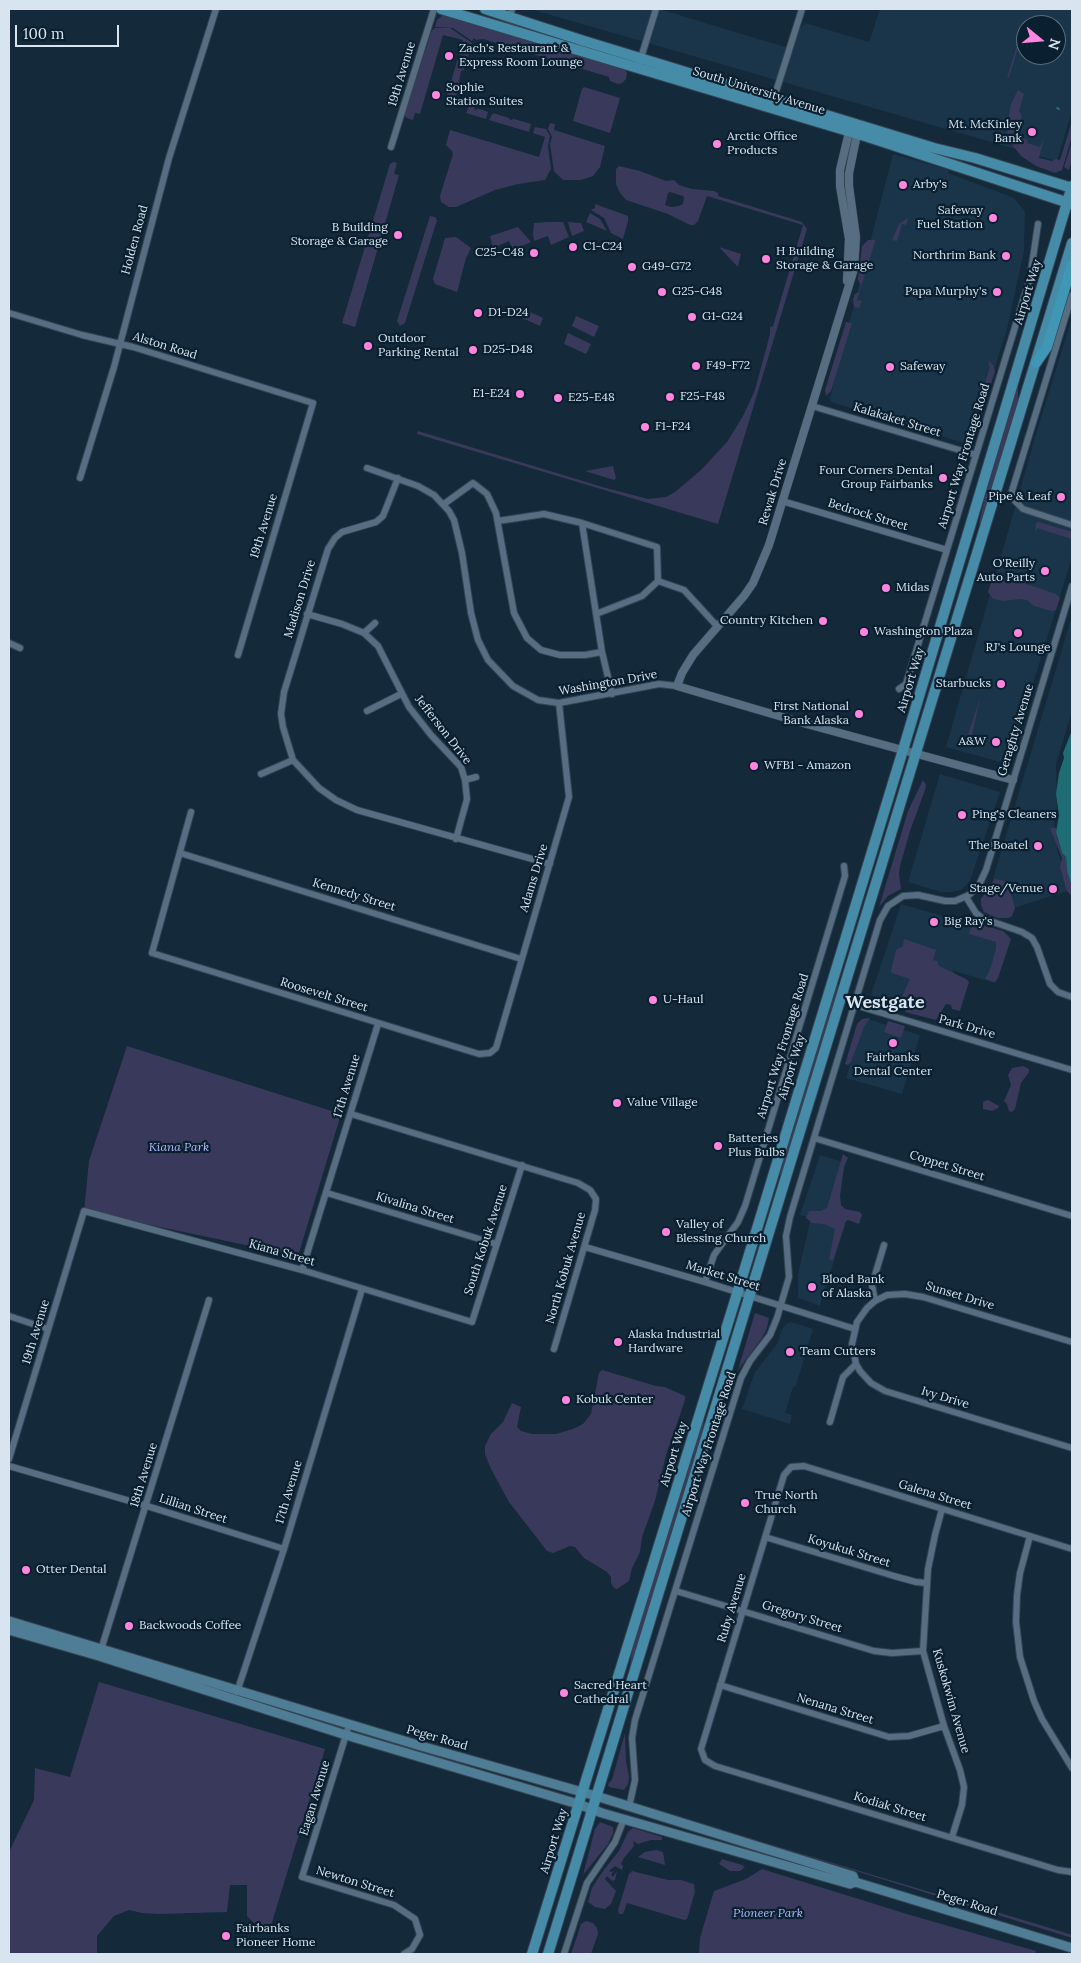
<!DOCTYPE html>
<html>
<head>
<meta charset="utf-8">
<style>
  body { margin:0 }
  #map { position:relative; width:1081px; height:1963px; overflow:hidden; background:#14293a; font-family:Lora,serif }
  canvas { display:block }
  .frame { position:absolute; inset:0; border:10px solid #d8e5f0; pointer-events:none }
  .north { position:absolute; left:1016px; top:15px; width:50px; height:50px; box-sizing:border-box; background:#0a1f2f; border:1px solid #5c6e7c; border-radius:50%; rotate:107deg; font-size:14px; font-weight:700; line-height:20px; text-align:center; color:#d8e5f0 }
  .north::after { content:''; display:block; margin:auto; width:18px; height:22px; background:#ff85de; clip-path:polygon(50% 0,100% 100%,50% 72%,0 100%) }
  .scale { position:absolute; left:15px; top:25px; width:104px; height:22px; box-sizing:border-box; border:2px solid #d8e5f0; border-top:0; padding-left:6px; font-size:15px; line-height:18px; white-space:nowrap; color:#d8e5f0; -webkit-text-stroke:4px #0a1f2f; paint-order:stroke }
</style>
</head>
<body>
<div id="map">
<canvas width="1081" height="1963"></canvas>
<div class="frame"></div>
<div class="north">N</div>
<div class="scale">100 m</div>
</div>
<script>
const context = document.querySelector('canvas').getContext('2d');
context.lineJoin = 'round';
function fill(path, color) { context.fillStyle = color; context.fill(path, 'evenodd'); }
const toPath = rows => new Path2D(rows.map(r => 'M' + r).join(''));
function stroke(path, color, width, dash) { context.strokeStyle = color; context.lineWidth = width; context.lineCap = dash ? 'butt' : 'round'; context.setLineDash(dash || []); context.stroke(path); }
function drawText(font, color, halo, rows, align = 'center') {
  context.font = font + ' Lora,serif'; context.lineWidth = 4.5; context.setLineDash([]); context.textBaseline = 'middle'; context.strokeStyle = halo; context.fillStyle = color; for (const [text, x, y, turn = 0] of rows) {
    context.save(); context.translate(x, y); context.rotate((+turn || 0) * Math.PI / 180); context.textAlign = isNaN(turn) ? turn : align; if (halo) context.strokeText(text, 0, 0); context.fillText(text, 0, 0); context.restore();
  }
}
const built = toPath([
  [530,9,659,9,785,47,805,23,869,42,880,9,1072,9,1072,111,1057,161],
  [1026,25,1056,25,1056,55,1026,55],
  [893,154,949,170,948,173,1014,198,1025,212,1024,251,1007,329,974,434,970,440,964,443,831,402,830,398],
  [1072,318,1072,557,1011,755,1008,761,1004,763,946,747,1039,424],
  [1072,616,1072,711,1056,764,1057,811,1053,812,1057,849,1070,890,995,914,983,912],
  [940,774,1000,792,970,881,961,890,952,892,941,892,908,882],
  [901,904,1009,935,995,983,954,971,938,1017,871,995],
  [864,1018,920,1035,902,1094,846,1078],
  [820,1155,843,1162,827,1219,845,1225,820,1306,798,1298,798,1274,811,1218,800,1215],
  [791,1322,813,1329,797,1382,796,1386,793,1387,785,1413,792,1415,790,1424,742,1409,755,1372,777,1344,783,1328,786,1324]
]);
const green = toPath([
  [443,15,624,69,627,73,626,79,622,83,618,84,610,81,609,77,483,39,476,40,474,38,472,41,453,28,435,27,437,20],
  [450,28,472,43,468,57,459,55,463,40,443,35,420,114,415,113,413,120,407,118,404,115,432,30,435,28],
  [1019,39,1020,41,1009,77,1007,78],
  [458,58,466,61,464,70,461,71,458,87,450,85],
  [584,87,620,98,610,133,573,121,582,89],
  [449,88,457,91,456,97,445,102],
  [1018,90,1024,94,1019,111,1022,116,1016,136,1028,140,1027,143,1040,147,1044,138,1039,158,1052,161,1055,159,1060,160,1072,121,1072,136,1062,170,1055,173,1036,166,1021,156,1010,142,1007,135,1008,121,1011,104],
  [469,106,474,107,475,110,479,109,488,112,486,119,466,113],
  [493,113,509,118,510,120,514,119,531,124,529,132,489,120],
  [550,123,555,124,554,130,605,146,600,167,593,176,581,180,563,180,554,171,550,144,552,137,548,129],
  [535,127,546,129,550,136,548,146,551,169,545,180,518,184,495,190,456,207,449,207,441,202,440,196,453,154,452,151,446,145,450,130,539,157,545,137,533,133],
  [1072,142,1072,159,1069,170,1064,167],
  [393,162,397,163,394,174,399,175,355,327,342,323,390,164],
  [619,166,640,171,666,181,674,180,679,185,692,189,714,191,718,193,718,196,802,222,807,229,718,524,417,434,418,431,606,488,648,499,666,497,675,492,701,470,727,442,743,416,755,390,770,334,770,327,773,326,803,225,707,196,698,221,694,225,690,225,668,214,626,200,620,193,616,184,616,169],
  [670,192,683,196,684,198,683,204,679,206,671,207,665,205,668,193],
  [595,204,628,216,628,221,623,239,611,233,604,218,591,210,595,208],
  [590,213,600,219,607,231,586,222],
  [430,216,435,217,437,220,405,323,400,326,397,321],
  [908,218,906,225,902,224,897,241,892,240,899,224],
  [547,222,563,222,569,237,551,245,548,236,534,241,533,234,534,223],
  [568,222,581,223,584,231,572,236],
  [518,227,531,242,513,250,509,241,493,248,490,236],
  [456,237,471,248,466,258,457,292,435,284,433,279,445,238],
  [868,240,875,240,875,242,857,300,862,301,859,308,854,307,853,299,855,294,859,292,861,285,858,280,862,246],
  [719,247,741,254,738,266,737,266],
  [526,310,543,318,540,326,522,318],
  [576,316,599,326,594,337,572,326],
  [846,322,852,323,831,391,826,396,825,390],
  [568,333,591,344,586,354,564,344],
  [988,360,993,365,995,371,976,431,972,439,965,442,968,438,990,367],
  [1017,388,1018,388,1018,399,1014,417,981,523,979,523,987,488],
  [878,412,924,423,922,431,882,419,877,414],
  [613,466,616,478,614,480,585,471],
  [1039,522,1072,532,1072,539,1037,528,1035,532,1036,523],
  [999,575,1056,594,1060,598,1056,610,1052,611,1034,606,1027,600,1019,599,1004,601,993,599,988,592,992,579],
  [980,698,972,735,974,736,973,741,970,739,968,735],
  [923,780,926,785,925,790,910,831,900,866,899,874,901,889,888,896,879,907,908,811],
  [1050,828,1056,828,1057,837,1062,853,1066,857,1067,871,1072,887,1072,902,1071,895,1067,891,1060,867,1062,858],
  [995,879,1009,882,1007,889,1011,894,1015,908,1012,916,1009,918,998,918,990,915,984,912,981,905,981,899],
  [975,923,1003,931,1011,939,998,978,995,982,986,979,985,977,987,976,991,967,996,948,996,942,969,934,972,924],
  [904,939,936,950,933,960,937,961,939,966,966,979,969,982,960,1011,952,1009,951,1005,946,1004,936,1020,905,1012,906,1007,911,1008,913,1004,911,1002,905,1001,902,997,910,979,892,973,891,971,896,950,903,946],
  [835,984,838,985,831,1014,782,1175,780,1174,783,1157],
  [870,1018,864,1027,851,1062,848,1065,845,1064,857,1024,862,1019],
  [888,1021,905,1026,901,1038,884,1032],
  [127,1046,341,1114,298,1256,84,1211,89,1161],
  [1023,1066,1029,1069,1029,1072,1021,1083,1015,1109,1012,1112,1009,1111,1007,1104,1004,1101,1011,1085,1008,1075,1012,1068],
  [988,1100,999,1106,998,1108,992,1111,983,1109,983,1102],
  [843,1154,848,1158,844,1167,840,1196,841,1205,845,1209,860,1212,862,1215,859,1224,848,1220,846,1221,833,1260,829,1260,835,1229,824,1224,812,1223,806,1218,809,1211,821,1211,827,1208],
  [755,1313,769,1318,767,1328,762,1338,738,1370],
  [602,1370,656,1386,665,1387,685,1396,685,1400,666,1455,655,1501,642,1537,640,1552,632,1568,629,1581,617,1589,614,1588,611,1583,611,1577,607,1572,584,1558,575,1547,570,1546,553,1553,547,1551,509,1502,491,1469,485,1454,485,1446,491,1434,503,1422,512,1403,521,1407,517,1427,521,1431,532,1434,556,1434,573,1429,583,1424,591,1414,599,1373],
  [702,1421,704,1421,702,1436,630,1672,629,1671,632,1650],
  [99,1682,325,1749,269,1932,261,1930,247,1916,247,1885,230,1885,227,1912,158,1914,142,1913,129,1910,114,1916,97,1936,97,1954,9,1954,9,1852,34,1800,35,1768,70,1777],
  [625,1733,626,1761,629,1776,628,1784,624,1790,609,1787,608,1784,612,1780],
  [600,1822,613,1827,613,1833,608,1844,583,1875,595,1829],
  [633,1828,662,1837,662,1840,651,1840,638,1844,633,1841,634,1846,624,1858,621,1864,623,1866,622,1870,615,1866,609,1871,611,1872,614,1871,611,1875,613,1877,617,1871,615,1880,612,1881,607,1876,605,1879,616,1891,611,1904,605,1909,595,1907,588,1902,592,1888,603,1871,619,1851,628,1832],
  [753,1839,1060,1931,1072,1935,1072,1938],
  [656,1850,663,1852,665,1865,638,1857,645,1852],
  [722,1859,742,1865,745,1867,740,1871,730,1871,719,1864],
  [762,1869,910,1915,1036,1951,1035,1954,699,1954,700,1938,714,1891,746,1879],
  [632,1871,668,1880,681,1880,694,1884,695,1892,687,1919,684,1920,627,1903,623,1914,619,1914,618,1910,629,1874],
  [586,1921,593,1923,597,1928,598,1934,591,1954,571,1954,581,1924]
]);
const water = toPath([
  [1072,730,1072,887,1067,871,1066,857,1062,853,1056,832,1059,815,1056,794,1059,773,1064,758,1063,753]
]);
const stream = toPath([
  [1057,108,1059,109]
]);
const minor = toPath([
  [510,17,512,9],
  [640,61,656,9],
  [774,98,802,9],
  [391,147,434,9],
  [1072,295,1012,491,1014,500,1023,509,1072,525],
  [9,313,82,335,133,347,313,403,238,655],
  [812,406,976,455],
  [367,468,418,486,434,495,449,511,454,520,462,553,471,613,478,640,488,660,513,686,538,700,559,703,659,684,677,686],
  [80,478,114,367,169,158,216,9],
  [398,478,383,516,376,522,342,532,335,538,328,549,284,692,281,714,283,727,293,760,319,788,336,800,357,810,550,864],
  [782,501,947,550],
  [444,504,473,483,487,494,496,513,514,613,527,638,541,650,560,655,585,655,602,652],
  [498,521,544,514,582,523,657,547,658,581,684,590,717,626],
  [582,523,602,652,612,694],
  [307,614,342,624,364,633,378,646,409,707,431,735,461,767,465,780,467,799,456,839],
  [596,614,642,596,658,581],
  [364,633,375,623],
  [9,643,20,648],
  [899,689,906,684,1030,278,1038,224],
  [367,711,401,694],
  [261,774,293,760],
  [465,780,476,777],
  [191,812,152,953,479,1054,490,1053,496,1048,569,797,559,703],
  [180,853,521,959],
  [966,897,976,913,982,918,1022,932,1032,938,1037,947,1050,984,1058,992,1072,997],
  [855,1005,1072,1070],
  [351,1114,578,1183,590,1190,596,1199,595,1210,554,1349],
  [814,1138,1072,1216],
  [327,1193,496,1244],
  [585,1247,705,1282,855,1329],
  [302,1270,378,1024],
  [705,1282,714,1255,738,1222,745,1206,845,876,844,866],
  [875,1301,872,1285,884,1245],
  [9,1316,48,1329],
  [1072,1342,923,1297,905,1294,887,1295,875,1301,867,1308,857,1322,852,1344,856,1364,860,1371,871,1383,885,1391,1072,1448],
  [830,1422,843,1377,856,1364],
  [9,1459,84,1211,302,1270,472,1322,522,1165],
  [9,1466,147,1506,284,1549],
  [942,1509,935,1535,928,1569,923,1651,944,1726,960,1770,964,1787,962,1805,952,1837],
  [1030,1536,1020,1573,1017,1595,1016,1622,1020,1657,1034,1701,1042,1719,1072,1768],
  [765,1537,894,1576,916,1582,926,1583],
  [1072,1549,804,1466,791,1467,784,1475,701,1749,705,1760,715,1766,1058,1870,1072,1872],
  [676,1591,874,1651,892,1653,923,1651],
  [100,1653,209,1300],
  [720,1685,889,1737,909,1736,944,1726],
  [237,1692,284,1549,362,1289],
  [349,1725,302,1877,394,1905,415,1919,420,1935,412,1949,404,1954],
  [629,1807,635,1780,632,1738,635,1720,741,1378,750,1361,770,1335,777,1318,789,1277,786,1236,790,1217,880,920,888,906,903,896,918,895,945,901,955,901,969,895,979,885,986,870,1072,586],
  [564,1954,587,1883,615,1842,624,1819]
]);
const tertiary = toPath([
  [858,130,849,173,849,186,856,237,854,269,769,545,753,583,744,596,693,655,682,673,677,686,803,723,1013,780],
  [847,281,849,239,840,186,840,170,850,128]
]);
const secondary = toPath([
  [9,1621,421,1746,596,1796,853,1876,855,1882],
  [9,1630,99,1656,346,1735,578,1804,602,1813,850,1884,855,1882,1072,1948]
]);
const primary = toPath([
  [441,9,868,137,1072,204],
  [485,9,584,41,934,148,975,158,1072,188],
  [532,1954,741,1281,903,750,1072,186],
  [548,1954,1072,243]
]);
const trunk = toPath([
  [1036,363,1047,347,1072,265]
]);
const markers = [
  [449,56,5,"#ff85de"],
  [436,95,5,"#ff85de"],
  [1032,132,5,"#ff85de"],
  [717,144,5,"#ff85de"],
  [903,185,5,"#ff85de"],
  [993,218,5,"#ff85de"],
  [398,235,5,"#ff85de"],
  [573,247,5,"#ff85de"],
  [534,253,5,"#ff85de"],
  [1006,256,5,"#ff85de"],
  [766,259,5,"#ff85de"],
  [632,267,5,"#ff85de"],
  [662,292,5,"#ff85de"],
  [997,292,5,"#ff85de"],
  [478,313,5,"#ff85de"],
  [692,317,5,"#ff85de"],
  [368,346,5,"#ff85de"],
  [473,350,5,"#ff85de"],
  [696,366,5,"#ff85de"],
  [890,367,5,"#ff85de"],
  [520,394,5,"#ff85de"],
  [670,397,5,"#ff85de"],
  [558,398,5,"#ff85de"],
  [645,427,5,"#ff85de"],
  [943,478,5,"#ff85de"],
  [1061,497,5,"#ff85de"],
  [1045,571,5,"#ff85de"],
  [886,588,5,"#ff85de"],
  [823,621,5,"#ff85de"],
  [864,632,5,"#ff85de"],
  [1018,633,5,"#ff85de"],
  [1001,684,5,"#ff85de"],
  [859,714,5,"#ff85de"],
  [996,742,5,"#ff85de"],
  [754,766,5,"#ff85de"],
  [962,815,5,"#ff85de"],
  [1038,846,5,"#ff85de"],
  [1053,889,5,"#ff85de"],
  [934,922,5,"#ff85de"],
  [653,1000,5,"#ff85de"],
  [893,1043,5,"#ff85de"],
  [617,1103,5,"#ff85de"],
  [718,1146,5,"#ff85de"],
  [666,1232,5,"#ff85de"],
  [812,1287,5,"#ff85de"],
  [618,1342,5,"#ff85de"],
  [790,1352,5,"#ff85de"],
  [566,1400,5,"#ff85de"],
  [745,1503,5,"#ff85de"],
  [26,1570,5,"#ff85de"],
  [129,1626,5,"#ff85de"],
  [564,1693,5,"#ff85de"],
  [226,1936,5,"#ff85de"]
];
const poiNames = [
  ["Zach's Restaurant &",459,49],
  ["Express Room Lounge",459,63],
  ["Sophie",446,88],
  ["Station Suites",446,102],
  ["Mt. McKinley",1022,125,"right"],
  ["Bank",1022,139,"right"],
  ["Arctic Office",727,137],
  ["Products",727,151],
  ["Arby's",913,185],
  ["Safeway",983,211,"right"],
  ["Fuel Station",983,225,"right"],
  ["B Building",388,228,"right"],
  ["Storage & Garage",388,242,"right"],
  ["C1-C24",583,247],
  ["H Building",776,252],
  ["Storage & Garage",776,266],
  ["C25-C48",524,253,"right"],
  ["Northrim Bank",996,256,"right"],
  ["G49-G72",642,267],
  ["G25-G48",672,292],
  ["Papa Murphy's",987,292,"right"],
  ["D1-D24",488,313],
  ["G1-G24",702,317],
  ["Outdoor",378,339],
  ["Parking Rental",378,353],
  ["D25-D48",483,350],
  ["F49-F72",706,366],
  ["Safeway",900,367],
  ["E1-E24",510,394,"right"],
  ["F25-F48",680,397],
  ["E25-E48",568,398],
  ["F1-F24",655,427],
  ["Four Corners Dental",933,471,"right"],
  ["Group Fairbanks",933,485,"right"],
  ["Pipe & Leaf",1051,497,"right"],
  ["O'Reilly",1035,564,"right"],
  ["Auto Parts",1035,578,"right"],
  ["Midas",896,588],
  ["Country Kitchen",813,621,"right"],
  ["Washington Plaza",874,632],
  ["RJ's Lounge",1018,648,"center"],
  ["Starbucks",991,684,"right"],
  ["First National",849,707,"right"],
  ["Bank Alaska",849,721,"right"],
  ["A&W",986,742,"right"],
  ["WFB1 - Amazon",764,766],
  ["Ping's Cleaners",972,815],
  ["The Boatel",1028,846,"right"],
  ["Stage/Venue",1043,889,"right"],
  ["Big Ray's",944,922],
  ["U-Haul",663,1000],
  ["Fairbanks",893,1058,"center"],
  ["Dental Center",893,1072,"center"],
  ["Value Village",627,1103],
  ["Batteries",728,1139],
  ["Plus Bulbs",728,1153],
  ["Valley of",676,1225],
  ["Blessing Church",676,1239],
  ["Blood Bank",822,1280],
  ["of Alaska",822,1294],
  ["Alaska Industrial",628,1335],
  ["Hardware",628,1349],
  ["Team Cutters",800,1352],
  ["Kobuk Center",576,1400],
  ["True North",755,1496],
  ["Church",755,1510],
  ["Otter Dental",36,1570],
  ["Backwoods Coffee",139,1626],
  ["Sacred Heart",574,1686],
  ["Cathedral",574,1700],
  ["Fairbanks",236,1929],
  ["Pioneer Home",236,1943]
];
const streetNames = [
  ["19th Avenue",402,74,-73],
  ["South University Avenue",759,91,17],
  ["Holden Road",135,240,-75],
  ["Airport Way",1028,292,-73],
  ["Alston Road",165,346,17],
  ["Kalakaket Street",897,420,17],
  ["Airport Way Frontage Road",964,456,-73],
  ["Rewak Drive",773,492,-73],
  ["Bedrock Street",868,515,17],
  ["19th Avenue",264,526,-73],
  ["Madison Drive",300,599,-73],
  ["Airport Way",911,680,-73],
  ["Washington Drive",608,683,-10],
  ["Jefferson Drive",443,730,52],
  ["Geraghty Avenue",1016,730,-73],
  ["Adams Drive",534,878,-73],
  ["Kennedy Street",354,895,17],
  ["Roosevelt Street",324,995,17],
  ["Park Drive",967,1027,16],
  ["Airport Way Frontage Road",783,1046,-73],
  ["Airport Way",792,1067,-73],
  ["17th Avenue",347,1086,-73],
  ["Coppet Street",947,1166,17],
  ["Kivalina Street",415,1208,17],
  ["South Kobuk Avenue",486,1240,-72],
  ["Kiana Street",282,1253,16],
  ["North Kobuk Avenue",566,1268,-74],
  ["Market Street",723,1276,17],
  ["Sunset Drive",960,1296,17],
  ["19th Avenue",36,1332,-73],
  ["Ivy Drive",945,1398,17],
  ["Airport Way Frontage Road",709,1444,-72],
  ["Airport Way",674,1454,-73],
  ["18th Avenue",144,1475,-73],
  ["17th Avenue",289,1492,-73],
  ["Galena Street",935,1495,17],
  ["Lillian Street",193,1509,18],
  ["Koyukuk Street",849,1551,17],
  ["Ruby Avenue",732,1608,-73],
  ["Gregory Street",802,1617,17],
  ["Kuskokwim Avenue",951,1701,74],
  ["Nenana Street",835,1709,17],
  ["Peger Road",437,1738,16],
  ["Eagan Avenue",315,1798,-73],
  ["Kodiak Street",890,1807,17],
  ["Airport Way",554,1841,-73],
  ["Newton Street",355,1882,17],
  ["Peger Road",967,1903,17]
];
const parkNames = [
  ["Kiana Park",179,1148],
  ["Pioneer Park",768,1914]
];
const districtNames = [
  ["Westgate",885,1003]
];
fill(built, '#1a354a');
fill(green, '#393a5b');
fill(water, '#1f6c75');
stroke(stream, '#1f6c75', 2);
stroke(minor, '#344452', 8);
stroke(tertiary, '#344452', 9);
stroke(secondary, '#344452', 11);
stroke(primary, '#344452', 12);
stroke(trunk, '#344452', 12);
stroke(minor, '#576e82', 6);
stroke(tertiary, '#576e82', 8);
stroke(secondary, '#4f7d95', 9);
stroke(primary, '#468ca8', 10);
stroke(trunk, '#4096b5', 10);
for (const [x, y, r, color] of markers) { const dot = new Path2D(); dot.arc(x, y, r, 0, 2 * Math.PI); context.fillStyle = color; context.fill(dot); stroke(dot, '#0a1f2f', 2); }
drawText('12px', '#d8e5f0', '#0a1f2f', poiNames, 'left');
drawText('12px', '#d8e5f0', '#0a1f2f', streetNames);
drawText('italic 12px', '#b4b8fd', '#0a1f2f', parkNames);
drawText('bold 18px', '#d8e5f0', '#0a1f2f', districtNames);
</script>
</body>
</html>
